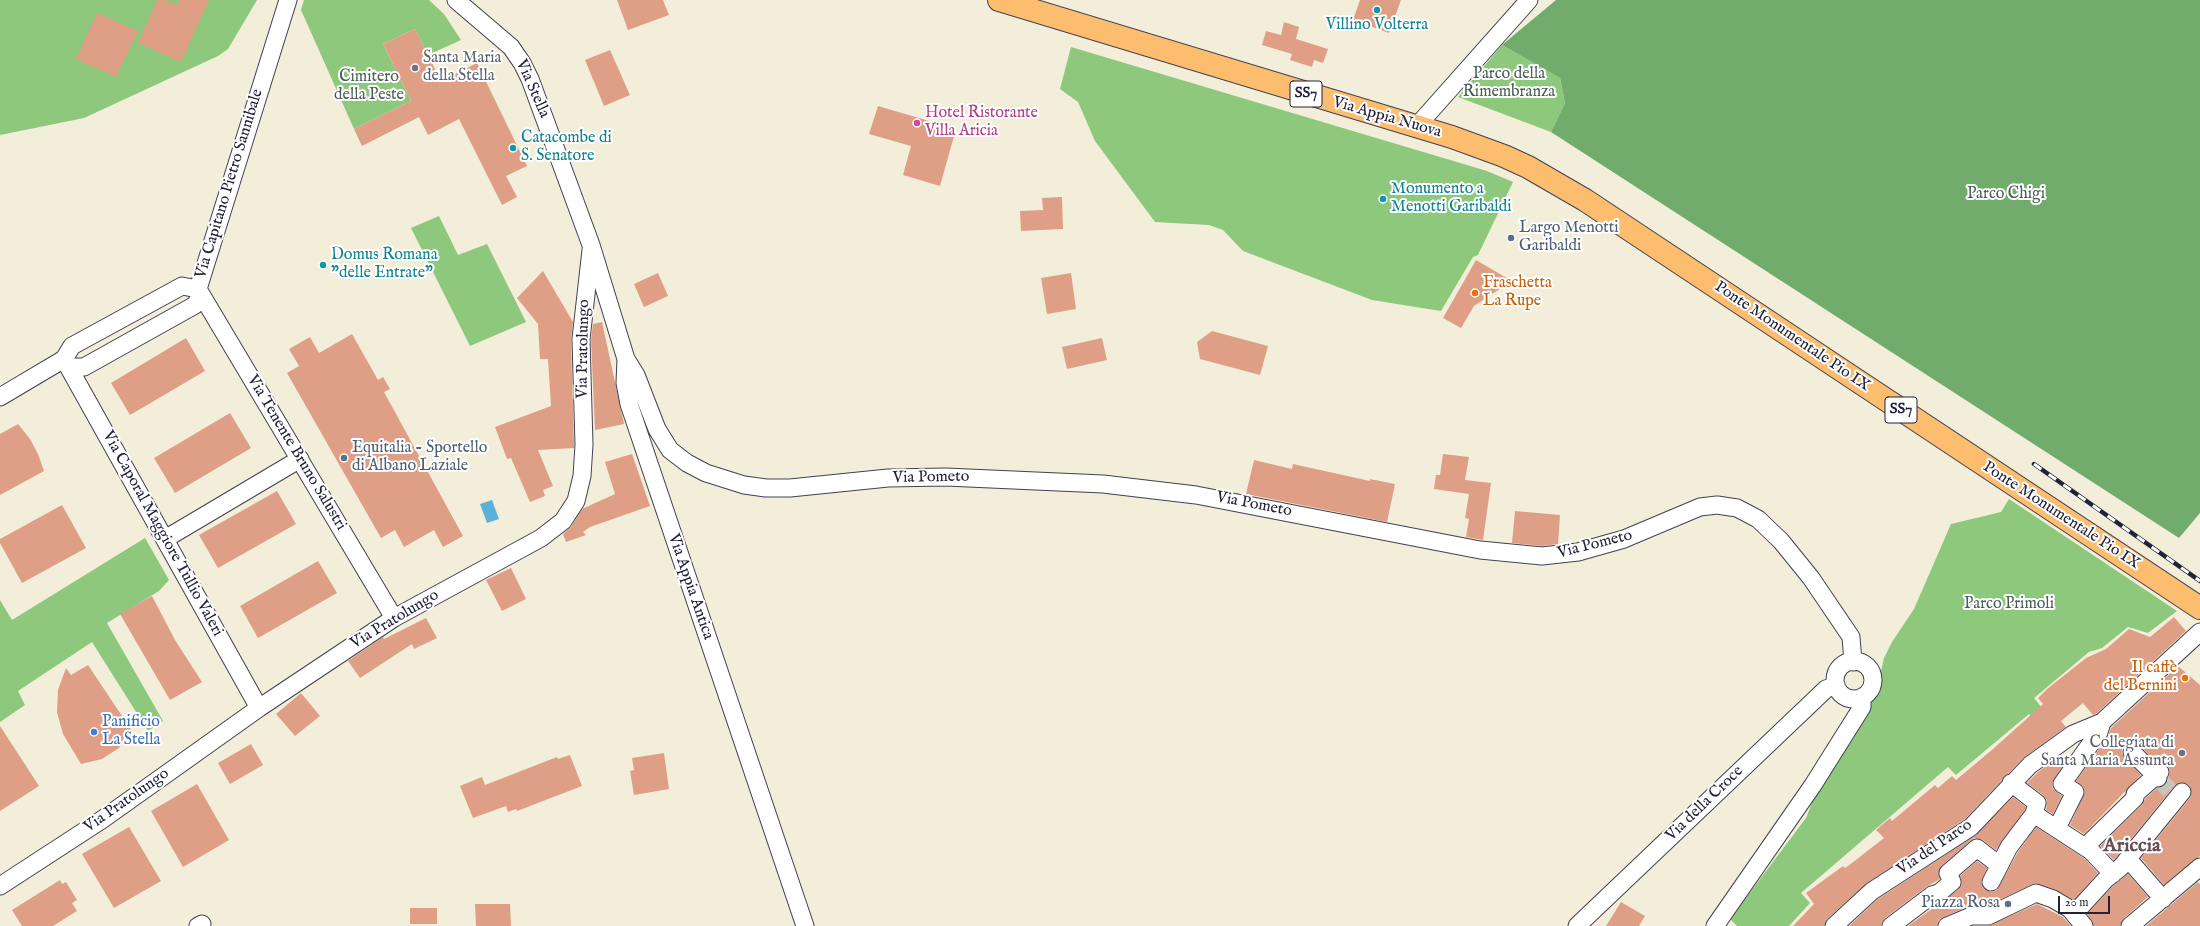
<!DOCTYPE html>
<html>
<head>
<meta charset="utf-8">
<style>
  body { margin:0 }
  #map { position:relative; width:2200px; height:926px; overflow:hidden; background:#f2eed9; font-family:"IM FELL English",serif }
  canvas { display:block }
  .scale { position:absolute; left:2058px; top:896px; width:52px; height:18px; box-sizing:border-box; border:2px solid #22223b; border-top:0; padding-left:5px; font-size:12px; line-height:14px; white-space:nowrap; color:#22223b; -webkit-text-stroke:3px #fff; paint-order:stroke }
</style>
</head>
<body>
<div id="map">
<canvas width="2200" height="926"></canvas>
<div class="scale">20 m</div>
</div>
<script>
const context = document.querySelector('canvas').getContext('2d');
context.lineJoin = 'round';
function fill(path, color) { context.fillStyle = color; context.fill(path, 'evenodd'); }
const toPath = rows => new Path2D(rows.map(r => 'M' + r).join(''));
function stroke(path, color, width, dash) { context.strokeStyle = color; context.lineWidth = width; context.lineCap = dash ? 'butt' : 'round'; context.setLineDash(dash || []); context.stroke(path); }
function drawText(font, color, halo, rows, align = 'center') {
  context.font = font + ' "IM FELL English",serif'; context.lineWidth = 4; context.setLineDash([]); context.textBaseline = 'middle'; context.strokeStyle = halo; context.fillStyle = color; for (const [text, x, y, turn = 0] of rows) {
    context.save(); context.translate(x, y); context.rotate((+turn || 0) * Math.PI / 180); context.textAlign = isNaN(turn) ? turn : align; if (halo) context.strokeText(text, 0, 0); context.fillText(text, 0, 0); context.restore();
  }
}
const green = toPath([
  [0,0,257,0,228,49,218,56,84,118,0,135],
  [304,0,429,0,444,14,461,40,428,55,415,29,383,44,411,101,354,129,301,10],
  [1502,45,1560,78,1565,103,1551,132,1458,97],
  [1071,47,1487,171,1513,182,1478,255,1473,257,1441,311,1372,300,1243,251,1223,230,1209,225,1155,222,1095,141,1078,102,1060,89],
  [439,216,458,255,487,244,526,322,470,346,411,228],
  [2009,499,2177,611,2148,633,2128,627,2102,648,2089,652,2034,698,2043,709,2033,717,2029,714,1956,775,1948,767,1801,893,1810,903,1789,926,1737,926,1730,919,1806,818,1817,790,1877,690,1884,658,1892,642,1914,609,1951,524,2001,512],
  [145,538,169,580,159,591,107,623,163,721,148,731,92,642,18,691,25,705,0,722,0,600,12,620]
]);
const forest = toPath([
  [1556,0,2200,0,2200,513,2179,538,1551,132,1565,103,1560,78,1502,45]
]);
const water = toPath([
  [492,500,499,519,487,523,480,504]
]);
const building = toPath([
  [157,0,165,0,177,5,179,0,209,0,181,62,138,43],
  [617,0,663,0,669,15,628,30],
  [1360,0,1401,0,1389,33,1353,20],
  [97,13,138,31,116,77,76,59],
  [1284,22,1299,27,1296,39,1328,49,1323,63,1314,60,1312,67,1290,60,1292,54,1262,45,1266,31,1281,35],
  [415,29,441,81,477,63,527,166,506,176,517,197,502,205,459,119,428,135,419,117,362,146,354,129,411,101,383,44],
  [610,50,630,95,604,106,585,60],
  [878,106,956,129,940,186,903,175,911,146,869,134],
  [1062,197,1063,229,1021,231,1020,211,1043,210,1042,198],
  [1476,260,1512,281,1474,306,1461,328,1443,318],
  [543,271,573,322,571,339,574,445,574,448,538,450,553,486,543,490,545,496,530,502,511,458,507,459,495,427,551,406,548,359,540,359,538,324,517,298],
  [658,273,668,296,644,307,634,284],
  [1071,273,1076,309,1047,314,1041,278],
  [602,322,624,424,595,430,591,339,593,324],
  [1212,331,1268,346,1260,375,1200,359,1197,342],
  [352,334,378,380,383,377,390,389,384,392,463,536,443,547,434,530,404,547,395,530,381,538,287,373,299,366,289,349,310,337,319,353],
  [186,338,205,371,130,415,111,383],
  [1102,338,1107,360,1067,369,1062,347],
  [230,413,251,448,175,493,154,458],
  [18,424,30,439,38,454,44,471,0,495,0,434],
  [632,454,650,506,590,527,583,532,586,535,566,542,563,534,571,527,582,509,615,494,605,462],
  [1443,454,1469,457,1465,480,1491,483,1483,540,1466,537,1469,519,1465,518,1469,494,1434,489,1436,475,1440,475],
  [1254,460,1292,469,1293,464,1370,481,1370,479,1395,484,1387,522,1246,494],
  [277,491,296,524,218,568,199,535],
  [62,505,86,548,22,583,0,543,0,539],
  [1515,511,1560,515,1558,544,1542,546,1512,543],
  [318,561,337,593,258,638,240,606],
  [511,568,526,599,502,611,486,580],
  [152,596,175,640,202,682,170,700,120,614],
  [2174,617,2186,631,2097,713,2093,715,2083,703,2061,721,2066,727,2023,758,1965,819,1867,883,1827,919,1824,926,1793,926,1814,904,1806,893,1843,866,1845,868,1852,863,1884,838,1876,830,1890,818,1892,821,1935,785,1938,788,1952,776,1956,780,1993,749,2043,704,2038,698,2047,689,2086,658,2106,649,2129,629,2150,637],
  [426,618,437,638,414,649,412,644,360,678,348,661,383,637,384,639],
  [88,665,132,731,119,748,102,759,81,764,63,734,57,712,58,690,66,668,71,675],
  [2178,666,2200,685,2200,856,2164,885,2141,858,2190,798,2191,789,2188,784,2179,783,2174,786,2114,860,2100,846,2142,805,2145,799,2157,788,2165,785,2168,781,2170,770,2168,766,2163,762,2157,763,2139,745,2129,742,2122,749,2122,754,2141,775,2084,834,2070,825,2085,792,2083,787,2076,781,2107,738,2111,728],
  [301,693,320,716,295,736,276,714],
  [0,726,39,786,0,811],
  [251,744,263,765,230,784,218,763],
  [664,753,669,789,634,795,630,771,634,770,632,758],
  [570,755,582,786,517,811,516,809,508,812,506,806,473,818,460,786,482,777,485,785,557,757,558,759],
  [2058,757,2064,764,2052,784,2053,789,2062,796,2053,814,2046,810,2047,800,2043,795,2027,783,2037,773],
  [197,784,229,840,183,867,151,811],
  [2013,797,2026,807,2025,810,1996,850,1983,840,1974,838,1941,866,1938,871,1940,879,1926,887,1885,918,1881,926,1849,926,1878,899,1976,835],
  [129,827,161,881,114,908,82,854],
  [2036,827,2085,859,2098,873,2074,900,2056,890,2035,883,1986,906,1967,907,1943,917,1939,920,1937,926,1908,926,1958,890,1962,884,1960,876,1977,861,1987,868,1981,882,1983,888,1991,892,1997,890,2018,852],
  [2128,874,2148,897,2124,918,2120,926,2094,926,2087,914,2113,886],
  [60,880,62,884,66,882,77,900,72,903,77,911,53,926,22,926,12,910],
  [2198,882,2200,884,2200,926,2146,926],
  [1621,902,1645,916,1639,926,1606,926],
  [475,904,510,904,511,926,476,926],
  [2037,904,2063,917,2071,926,1988,926],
  [410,908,437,908,437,924,410,924]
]);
const minorTunnel = toPath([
  [2158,778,2173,794]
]);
const minor = toPath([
  [456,0,511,47,522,63,530,79,591,245,626,359,625,383,629,404,805,926],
  [1417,126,1529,0],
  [198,289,394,618],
  [198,289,288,0],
  [64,359,259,708],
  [626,359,636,375,657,429,670,450,687,463,706,473,744,485,766,488,790,488,888,478,946,477,1103,484,1196,495,1480,550,1542,556,1578,552,1624,539,1700,507,1717,505,1737,508,1758,519,1781,541,1811,578,1851,637,1853,662],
  [69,367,84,367,195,305,201,295],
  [0,397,64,359,72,346,182,286,198,289],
  [165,539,300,459],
  '1835 680a19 19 0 1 1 38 0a19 19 0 1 1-38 0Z',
  [2132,752,2158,778],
  [2011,783,2037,803,2034,814,2091,851,2113,874],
  [2057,828,2075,792,2062,784,2099,732,2102,722],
  [2085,847,2135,798,2135,794,2160,772],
  [2128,859,2163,899],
  [1991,882,2009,847,2034,814],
  [0,886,103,819,259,708,394,618,541,538,563,521,576,501,582,476,584,445,581,339,591,250],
  [2074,914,2106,879,2121,867,2182,792],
  [198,926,202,924],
  [1577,926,1826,689,1836,685],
  [1715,926,1813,785,1862,707,1862,697],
  [1834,926,1872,891,1971,827,2030,765,2073,734,2102,722,2200,632],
  [1891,926,1932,895,1939,893,1952,882,1948,873,1977,848,1999,865],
  [1947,926,1971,916,1988,916,2036,893,2053,899,2070,909,2084,926],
  [2130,926,2200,867]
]);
const major = toPath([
  [999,0,1452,137,1504,156,1528,167,1585,200,2200,608]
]);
const rail = toPath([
  [2034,464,2200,581]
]);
const markers = [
  [1377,10,4,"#0f9aa8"],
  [415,68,4,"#6b7280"],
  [917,123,4,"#d1479c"],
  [513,148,4,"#0f9aa8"],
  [1383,199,4,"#0f9aa8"],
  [1511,238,4,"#5c6f8a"],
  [323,265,4,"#0f9aa8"],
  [1475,293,4,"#e8710a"],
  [344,458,4,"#5c6f8a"],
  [2185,678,4,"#e8710a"],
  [94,732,4,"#3f7fe0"],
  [2182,753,4,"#6b7280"],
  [2008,904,4,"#5c6f8a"]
];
const shields = [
  [1306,94,32],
  [1901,410,32]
];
const shieldNames = [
  ["SS7",1306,94],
  ["SS7",1901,410]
];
const cultureNames = [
  ["Villino Volterra",1377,26,"center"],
  ["Catacombe di",521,139],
  ["S. Senatore",521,157],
  ["Monumento a",1391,190],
  ["Menotti Garibaldi",1391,208],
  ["Domus Romana",331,256],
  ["\"delle Entrate\"",331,274]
];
const worshipNames = [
  ["Santa Maria",423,59],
  ["della Stella",423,77],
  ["Collegiata di",2174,744,"right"],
  ["Santa Maria Assunta",2174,762,"right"]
];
const parkNames = [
  ["Parco della",1509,75],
  ["Rimembranza",1509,93],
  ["Cimitero",369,78],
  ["della Peste",369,96],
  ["Parco Chigi",2006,195],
  ["Parco Primoli",2009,605]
];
const streetNames = [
  ["Via Stella",532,89,66],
  ["Via Appia Nuova",1387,118,16],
  ["Via Capitano Pietro Sannibale",230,184,-73],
  ["Ponte Monumentale Pio IX",1792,337,34],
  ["Via Pratolungo",584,349,-89],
  ["Via Tenente Bruno Salustri",296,453,59],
  ["Via Pometo",931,478,-1],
  ["Via Pometo",1254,505,11],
  ["Ponte Monumentale Pio IX",2061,516,33],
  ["Via Caporal Maggiore Tullio Valeri",162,534,61],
  ["Via Pometo",1595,545,-14],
  ["Via Appia Antica",690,587,71],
  ["Via Pratolungo",395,620,-31],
  ["Via Pratolungo",127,801,-35],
  ["Via della Croce",1705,804,-44],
  ["Via del Parco",1935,848,-34]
];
const hotelNames = [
  ["Hotel Ristorante",925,114],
  ["Villa Aricia",925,132]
];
const serviceNames = [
  ["Largo Menotti",1519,229],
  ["Garibaldi",1519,247],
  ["Equitalia - Sportello",352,449],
  ["di Albano Laziale",352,467],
  ["Piazza Rosa",2000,904,"right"]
];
const foodNames = [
  ["Fraschetta",1483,284],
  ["La Rupe",1483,302],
  ["Il caffè",2177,669,"right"],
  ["del Bernini",2177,687,"right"]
];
const shopNames = [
  ["Panificio",102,723],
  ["La Stella",102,741]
];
const districtNames = [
  ["Ariccia",2132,847]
];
fill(green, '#8dc87c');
fill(forest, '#72ac6c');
fill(water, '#5eafd9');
fill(building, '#df9f86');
stroke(minorTunnel, '#c8c5b9', 17, [17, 8]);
stroke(minor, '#414153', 19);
stroke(major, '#414153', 24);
stroke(minor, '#fff', 17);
stroke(major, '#fcbd6f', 22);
stroke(rail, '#22223b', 4.5);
stroke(rail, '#fff', 3, [9]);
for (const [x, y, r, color] of markers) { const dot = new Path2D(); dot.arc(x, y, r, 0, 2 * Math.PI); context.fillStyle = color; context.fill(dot); stroke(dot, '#fff', 1.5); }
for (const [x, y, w] of shields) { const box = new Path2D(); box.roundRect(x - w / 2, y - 13, w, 26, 3); context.fillStyle = '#fff'; context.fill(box); stroke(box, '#22223b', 1); }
drawText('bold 15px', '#22223b', null, shieldNames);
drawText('16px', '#0d838f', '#fff', cultureNames, 'left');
drawText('16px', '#5b616d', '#fff', worshipNames, 'left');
drawText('16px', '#475c52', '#fff', parkNames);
drawText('16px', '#22223b', '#fff', streetNames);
drawText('16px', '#b23c85', '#fff', hotelNames, 'left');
drawText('16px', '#4e5e75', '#fff', serviceNames, 'left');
drawText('16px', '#c56008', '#fff', foodNames, 'left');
drawText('16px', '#366cbe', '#fff', shopNames, 'left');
drawText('bold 20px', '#644e55', '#fff', districtNames);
</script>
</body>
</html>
